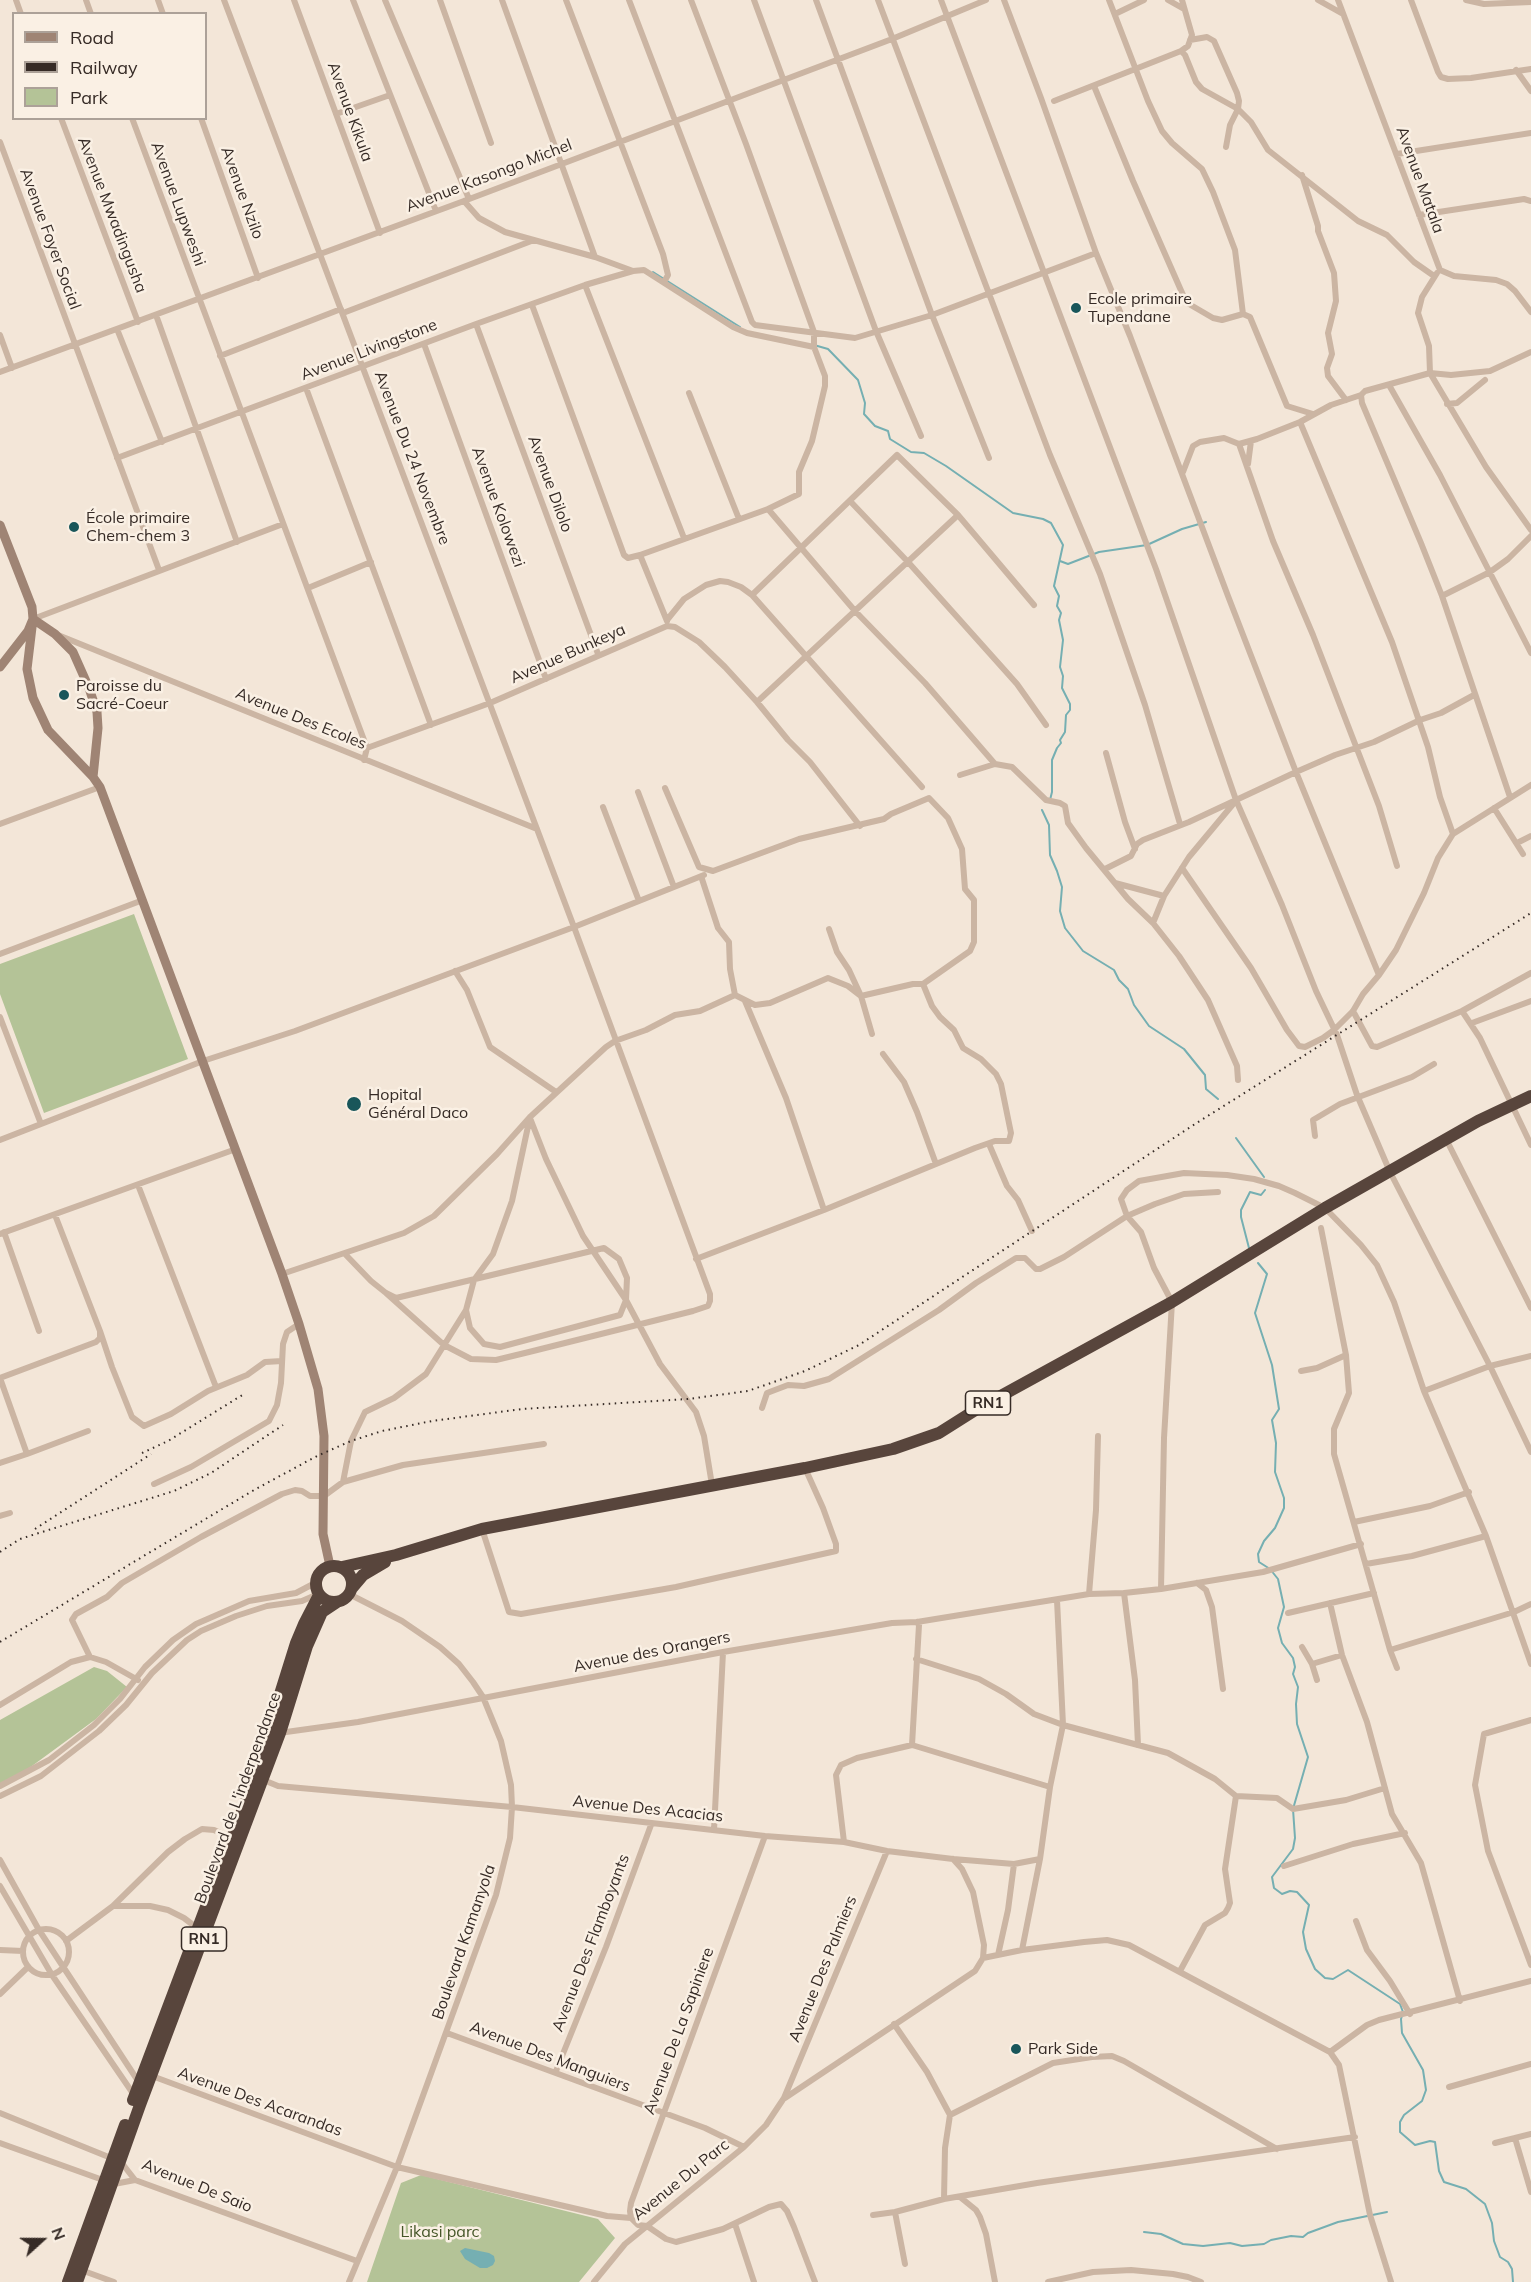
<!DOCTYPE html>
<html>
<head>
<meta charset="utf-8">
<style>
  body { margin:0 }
  #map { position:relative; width:1531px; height:2282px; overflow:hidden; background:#f3e6d8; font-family:Mulish,sans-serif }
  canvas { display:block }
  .legend { position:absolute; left:12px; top:12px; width:195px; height:108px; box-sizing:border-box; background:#faf0e4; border:2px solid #aca198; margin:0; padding:8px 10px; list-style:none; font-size:18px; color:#362b26 }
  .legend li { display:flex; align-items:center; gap:12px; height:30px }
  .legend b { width:30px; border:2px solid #aca198 }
  .north { position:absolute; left:12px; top:2210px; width:60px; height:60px; -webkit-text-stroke:4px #faf0e4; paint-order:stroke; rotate:69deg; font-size:16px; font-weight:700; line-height:24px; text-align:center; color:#362b26 }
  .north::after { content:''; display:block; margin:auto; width:21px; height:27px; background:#362b26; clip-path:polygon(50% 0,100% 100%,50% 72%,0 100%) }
</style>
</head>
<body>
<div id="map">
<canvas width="1531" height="2282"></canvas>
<ul class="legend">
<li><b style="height:8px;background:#9f8474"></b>Road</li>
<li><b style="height:8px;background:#362b26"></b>Railway</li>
<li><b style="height:16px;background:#b4c397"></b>Park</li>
</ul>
<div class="north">N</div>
</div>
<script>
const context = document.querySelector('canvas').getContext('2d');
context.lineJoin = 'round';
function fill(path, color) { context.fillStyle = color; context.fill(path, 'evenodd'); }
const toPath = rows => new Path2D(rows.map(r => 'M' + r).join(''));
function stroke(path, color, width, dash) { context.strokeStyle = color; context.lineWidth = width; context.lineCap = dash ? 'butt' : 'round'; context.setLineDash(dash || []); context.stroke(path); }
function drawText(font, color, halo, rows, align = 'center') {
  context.font = font + ' Mulish,sans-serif'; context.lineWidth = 5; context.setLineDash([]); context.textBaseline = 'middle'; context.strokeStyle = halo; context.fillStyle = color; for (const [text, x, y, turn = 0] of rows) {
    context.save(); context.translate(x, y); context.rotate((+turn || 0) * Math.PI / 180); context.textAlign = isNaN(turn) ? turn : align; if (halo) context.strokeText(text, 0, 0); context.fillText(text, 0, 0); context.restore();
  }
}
const green = toPath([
  [134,914,188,1059,44,1113,0,994,0,964],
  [94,1667,107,1671,127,1687,96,1719,17,1777,0,1784,0,1720],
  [421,2175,598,2219,615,2238,579,2282,367,2282,401,2183]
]);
const water = toPath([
  [465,2248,489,2253,494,2256,495,2261,493,2265,487,2268,480,2268,465,2259,460,2251]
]);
const stream = toPath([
  [653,272,740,327],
  [814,345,828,349,858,380,865,403,864,414,875,426,888,431,890,439,911,452,924,453,946,466,1013,513,1043,519,1051,523,1063,545,1054,586,1059,596,1057,606,1061,613,1059,620,1063,640,1060,667,1063,676,1062,688,1070,704,1070,710,1066,715,1065,732,1060,740,1061,743,1057,748,1052,760,1052,792,1050,800],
  [1060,561,1068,564,1099,552,1147,545,1182,529,1206,522],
  [1042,810,1049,825,1050,855,1057,871,1062,887,1060,911,1065,928,1083,951,1114,970,1119,980,1128,989,1134,1005,1149,1026,1184,1049,1205,1075,1206,1089,1218,1099],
  [1236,1138,1264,1177],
  [1249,1248,1241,1217,1241,1210,1250,1192,1261,1195,1265,1190],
  [1258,1263,1267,1274,1255,1313,1272,1365,1279,1409,1272,1420,1276,1443,1275,1472,1284,1498,1284,1508,1275,1528,1264,1541,1258,1554,1259,1562,1270,1569,1278,1579,1284,1607,1278,1628,1282,1643,1293,1658,1295,1667,1293,1674,1298,1687,1296,1704,1297,1724,1308,1757,1293,1809,1295,1838,1293,1849,1272,1877,1274,1888,1282,1894,1290,1891,1297,1892,1309,1905,1303,1932,1306,1949,1315,1969,1325,1978,1333,1979,1348,1970,1400,2004,1403,2012,1401,2019,1402,2033,1423,2070,1426,2090,1422,2101,1404,2115,1400,2122,1400,2132,1415,2145,1430,2141,1435,2142,1439,2171,1444,2182,1466,2189,1485,2204,1492,2223,1494,2241,1500,2257,1508,2262,1512,2269,1513,2282],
  [1144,2232,1161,2234,1183,2244,1203,2246,1230,2243,1242,2246,1264,2244,1271,2240,1291,2236,1303,2237,1308,2233,1338,2222,1387,2212]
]);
const street = toPath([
  [16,0,21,14],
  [86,0,91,14],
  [158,0,163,14],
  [224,0,574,927,710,1294,710,1301,708,1306,693,1311,529,1352,496,1360,471,1359,444,1345,386,1293],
  [294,0,380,233],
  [353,0,436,211],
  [385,0,469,199],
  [440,0,491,143],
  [502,0,595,257],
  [566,0,663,254,668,275,664,282],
  [629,0,752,322,755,325,855,338,932,315,1096,253,1130,336,1228,596,1296,772,1335,755,1374,742,1420,720,1441,713,1474,695],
  [691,0,746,144,814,332,814,347,825,376,825,386,812,441,799,472,799,494,768,509],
  [754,0,876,331,921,436],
  [816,0,932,315,989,458],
  [878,0,1050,455,1100,574,1145,705,1180,824],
  [941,0,1156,569,1236,800,1282,905,1316,991,1337,1035,1357,1095,1390,1172,1490,1366,1531,1452],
  [1004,0,1041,98,1096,253],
  [1109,0,1148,101,1162,131,1172,143,1202,169,1213,192,1235,250,1243,314],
  [1168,0,1184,9],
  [1318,0,1343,14],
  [1338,0,1440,270,1454,276,1496,280,1507,284,1515,291,1531,312],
  [1411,0,1438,72,1441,77,1448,79,1471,78,1531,69],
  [1466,0,1484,4,1531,2],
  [1115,14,1144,0],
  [1190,40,1207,37,1214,41,1237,93,1239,101,1238,109,1230,125,1226,147],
  [1181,51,1188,46,1192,35,1182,0],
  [1516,70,1531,91],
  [1094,86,1133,181,1183,295,1189,304,1213,318,1222,320,1243,314,1250,317,1287,406,1313,414],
  [1054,101,1181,51,1185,55,1196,82,1202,89,1238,109,1251,122,1268,150,1358,221,1387,235,1414,262,1434,276],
  [336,114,390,95],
  [61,118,138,322],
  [132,118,367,748,364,760],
  [201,118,258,278],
  [0,142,159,570],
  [1397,154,1531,133],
  [1302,175,1318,226,1318,231,1334,273,1336,301,1328,333,1332,354,1327,368,1328,376,1346,400],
  [464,201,479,218,505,232,595,257,633,271,644,270,733,327,747,333,814,347],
  [1419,215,1524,199,1531,201],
  [1437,273,1422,297,1418,313,1429,346,1430,373,1486,467,1531,530],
  [585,285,684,538],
  [532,305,624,555,628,558,640,555,768,509,855,611,925,683,995,764,1012,767,1046,800,1060,803,1065,806,1068,823,1086,848,1128,899,1153,923,1179,956,1208,1000,1237,1066,1238,1080],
  [343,313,534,240],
  [156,315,237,542],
  [476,324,598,654],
  [117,329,162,442],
  [0,335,12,368],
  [424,344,546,679],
  [220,356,341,309],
  [0,372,464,201,892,39,986,0],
  [1389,385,1440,475,1531,653],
  [306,388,431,725],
  [689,393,739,519],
  [1447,404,1457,403,1485,380],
  [1300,422,1392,642,1428,747,1440,797,1453,834],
  [1239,444,1273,541,1313,635,1379,806,1397,866],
  [117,458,476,324,585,285,633,271],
  [1248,464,1251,441],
  [1183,472,1193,446,1200,442,1224,438,1239,444,1257,439,1300,422,1331,405,1361,395],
  [850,501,908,562,1017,684,1046,725],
  [640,555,667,621],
  [308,588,371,562],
  [752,595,897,455,958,515,1034,605],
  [1442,596,1490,572,1508,559,1531,536],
  [33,619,283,524],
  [667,620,684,599,706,585,720,581,728,582,741,587,752,595,922,787],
  [58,635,537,829],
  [757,702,958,515],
  [367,748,490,703,667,626,675,627,699,642,725,667,757,702,788,740,810,762,860,826],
  [1106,753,1125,822,1135,849],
  [960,775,995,764],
  [665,788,699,867,713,871,799,839,884,819,891,814,929,798,948,818,962,849,965,889,974,900,974,942,970,951,923,984,913,984,861,996,848,986,828,978,770,1003,755,1005,735,995,730,969,729,942,718,928,701,876],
  [638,792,674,887],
  [1510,797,1442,596,1421,543,1362,403,1361,395,1365,391,1430,373,1451,375,1490,371,1531,352],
  [603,807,639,901],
  [1494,808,1523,854],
  [0,824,100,787],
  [1517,843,1531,836],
  [1182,868,1251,968,1287,1030,1299,1046,1305,1047,1323,1038,1334,1030,1353,1011,1363,994,1379,975,1396,950,1424,893,1438,858,1453,834,1531,785],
  [1105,869,1131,856,1137,844,1143,840,1189,822,1296,772,1379,975],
  [1115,883,1164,896],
  [1153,923,1164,896,1189,857,1234,803],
  [829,929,837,952,849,970,861,996,872,1034],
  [0,954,143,900],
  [455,971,467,990,490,1047,556,1092],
  [745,1001,786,1098,824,1210],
  [1353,1011,1372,1046,1377,1047,1462,1011,1531,973],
  [1462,1011,1480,1038,1531,1145],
  [0,1017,41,1124],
  [1472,1023,1531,1001],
  [883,1054,904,1082,917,1112,936,1164],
  [530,1118,546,1159,583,1236,626,1300,660,1364,696,1412,704,1436,712,1485],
  [1315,1136,1313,1120,1340,1104,1412,1077,1434,1064],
  [1446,1139,1531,1308],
  [0,1140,203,1061,295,1031,574,927,704,875],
  [989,1144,1007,1186,1018,1200,1032,1231],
  [138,1185,216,1387],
  [1321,1228,1346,1355,1349,1393,1334,1429,1334,1454,1390,1650,1397,1668],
  [4,1232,39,1331],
  [0,1234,236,1149],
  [345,1254,371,1281,386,1293,396,1298,604,1248,619,1259,627,1278,626,1300,620,1315,500,1347,484,1344,470,1328,466,1310],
  [696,1259,824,1210,975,1148,995,1141,1009,1141,1011,1133,1001,1084,996,1074,981,1059,963,1048,954,1030,940,1017,932,1006,923,984],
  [282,1274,404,1233,434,1216,497,1154,530,1117,606,1047,615,1041,646,1030,675,1015,700,1011,735,995],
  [100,1331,112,1367,132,1417,144,1426,171,1414,208,1391,247,1375,265,1362,282,1361],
  [1301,1371,1317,1368,1346,1355],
  [0,1378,96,1342,100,1338,100,1331,55,1215],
  [0,1378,27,1454,0,1463],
  [1424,1391,1490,1366,1531,1356],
  [762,1408,767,1393,788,1385,804,1386,829,1379,939,1310,976,1283,1016,1258,1025,1258,1036,1269,1040,1269,1064,1257,1127,1216,1155,1204,1184,1194,1218,1192],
  [27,1454,88,1431],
  [343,1482,403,1465,544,1444],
  [154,1484,191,1467,269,1421,277,1405,281,1383,283,1344,287,1332,299,1324],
  [0,1516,10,1513],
  [1354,1522,1430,1506,1469,1492],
  [482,1529,509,1612,521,1614,676,1587,836,1551,836,1544,823,1508,805,1468],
  [1366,1564,1412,1556,1486,1536],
  [1197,1583,1206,1590,1212,1607,1223,1689],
  [1161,1589,1263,1572,1361,1544],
  [1124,1593,1135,1680,1138,1745],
  [349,1594,402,1621,440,1647,459,1664,473,1682,483,1697,501,1741,511,1785,512,1807,510,1838,496,1895,397,2167,349,2282],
  [1089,1594,1096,1510,1098,1436],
  [1330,1603,1342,1655,1367,1722,1392,1814,1421,1863,1460,2001],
  [1288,1613,1374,1593],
  [1302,1647,1312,1664],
  [1390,1650,1514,1612,1531,1604],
  [90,1657,72,1620,76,1614,107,1597,122,1583,201,1537,282,1494,295,1490,302,1491,310,1496,324,1496,343,1482,351,1441,365,1412,394,1398,426,1374,466,1310,474,1280,493,1254,512,1201,530,1117],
  [916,1659,979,1679,1006,1694,1034,1714,1063,1725,1057,1600],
  [1317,1680,1312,1664,1342,1655],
  [0,1705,71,1662,90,1657,106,1662,138,1680],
  [1531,1720,1484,1734,1475,1785,1488,1851,1531,1965],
  [279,1733,358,1722,723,1652,892,1623,917,1622,1089,1594,1124,1593,1161,1589,1164,1438,1172,1302,1154,1268,1141,1232,1127,1216,1121,1199,1127,1190,1139,1181,1184,1173,1227,1175,1254,1179,1279,1186,1295,1193,1325,1208,1361,1245,1377,1265,1394,1302,1424,1391,1486,1536,1531,1664],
  [912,1745,919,1625,917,1622],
  [261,1779,278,1786,512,1807,765,1836,844,1842,887,1851,953,1859,1014,1864,1040,1859],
  [0,1786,49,1760,94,1725,120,1699,145,1667,173,1640,196,1624,249,1601,296,1593,315,1583],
  [1050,1787,1063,1725,1168,1753,1215,1779,1236,1796],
  [0,1796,41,1776,99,1731,126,1705,152,1673,187,1640,201,1631,236,1616,267,1606,302,1601,318,1594],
  [714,1830,723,1652],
  [765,1836,631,2203,630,2211,631,2218,638,2225,647,2226,666,2239,676,2242,723,2229,769,2207,781,2204,787,2211,794,2227,815,2282],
  [844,1842,836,1775,841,1765,857,1758,912,1745,1050,1787,1040,1859,1022,1950],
  [0,1860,39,1930,140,2084],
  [1284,1866,1353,1844,1405,1833],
  [0,1886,52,1975,134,2095],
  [113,1906,150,1906,168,1910,184,1918,197,1928],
  [1356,1921,1367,1950,1390,1981,1410,2014],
  '23 1952a23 23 0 1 1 46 0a23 23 0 1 1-46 0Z',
  [66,1941,113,1906,168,1852,185,1839,202,1829,214,1830,233,1839],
  [0,1950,23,1951],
  [998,1955,1008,1910,1014,1864],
  [983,1958,1022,1950,1084,1942,1107,1940,1129,1945,1330,2052,1339,2065,1370,2215,1391,2282],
  [1180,1971,1205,1925,1225,1913,1228,1908,1230,1903,1225,1869,1236,1796,1277,1798,1293,1809,1346,1800,1385,1788],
  [0,1994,28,1967],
  [894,2024,927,2072,950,2115,945,2148,944,2199],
  [447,2033,705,2128,744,2147],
  [1330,2052,1367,2025,1379,2020,1531,1981],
  [556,2071,606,1947,651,1825],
  [152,2076,397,2167,607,2216,631,2218],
  [1449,2087,1531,2064],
  [785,2098,975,1971,983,1958,984,1945,973,1892,962,1869,953,1859],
  [0,2113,121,2162,135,2180,357,2261],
  [950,2115,1053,2063,1092,2057,1112,2056,1124,2061,1277,2149],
  [1515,2138,1531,2192],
  [0,2143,114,2184,135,2180],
  [1495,2143,1531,2134],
  [960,2197,976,2210,980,2217,986,2234,995,2282],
  [895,2212,905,2264],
  [873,2215,895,2212,944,2199,1037,2183,1355,2137],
  [735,2224,754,2282],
  [81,2270,114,2282],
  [594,2282,625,2244,744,2147,766,2125,784,2098,887,1851],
  [1048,2282,1093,2272,1131,2270,1173,2274,1188,2277,1201,2282]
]);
const secondary = toPath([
  [0,525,32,607,33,619,28,631,0,667],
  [93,777,98,728,97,712,89,688,73,652,55,634,33,619,27,669,33,698,48,730,93,777,100,787,282,1274,299,1324,318,1389,324,1436,323,1534,330,1566]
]);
const highway = toPath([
  '316 1584a18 18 0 1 1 36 0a18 18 0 1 1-36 0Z',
  [342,1567,396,1555,482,1529,805,1468,893,1449,939,1433,977,1409,1172,1302,1325,1208,1478,1121,1531,1096],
  [352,1588,363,1575,385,1562],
  [133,2100,250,1790,296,1643,304,1624,319,1595],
  [68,2282,125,2125],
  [77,2282,140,2105,280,1733,307,1646,322,1612,337,1602]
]);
const rail = toPath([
  [142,1453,168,1441,244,1394],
  [35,1529,151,1454],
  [0,1552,20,1539,42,1532,174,1491,211,1473,283,1425],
  [0,1642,254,1490,317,1456,351,1441,382,1431,432,1421,522,1409,688,1399,748,1391,805,1371,859,1345,1195,1124,1531,913]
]);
const markers = [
  [1076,308,6,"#19565a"],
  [74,527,6,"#19565a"],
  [64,695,6,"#19565a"],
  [354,1104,8,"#19565a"],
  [1016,2049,6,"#19565a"]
];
const shields = [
  [988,1403,45],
  [204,1939,45]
];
const shieldNames = [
  ["RN1",988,1403],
  ["RN1",204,1939]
];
const streetNames = [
  ["Avenue Kikula",350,112,70],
  ["Avenue Kasongo Michel",489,176,-21],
  ["Avenue Matala",1420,180,70],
  ["Avenue Nzilo",242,193,70],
  ["Avenue Lupweshi",178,204,70],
  ["Avenue Mwadingusha",112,215,69],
  ["Avenue Foyer Social",50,239,70],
  ["Avenue Livingstone",369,350,-21],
  ["Avenue Du 24 Novembre",412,458,69],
  ["Avenue Dilolo",550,484,70],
  ["Avenue Kolowezi",498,507,70],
  ["Avenue Bunkeya",568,654,-24],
  ["Avenue Des Ecoles",301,719,22],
  ["Avenue des Orangers",652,1652,-11],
  ["Boulevard de L'inderpendance",238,1798,-70],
  ["Avenue Des Acacias",648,1809,6],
  ["Boulevard Kamanyola",464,1942,-71],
  ["Avenue Des Flamboyants",591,1943,-69],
  ["Avenue Des Palmiers",823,1969,-68],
  ["Avenue De La Sapiniere",679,2031,-70],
  ["Avenue Des Manguiers",550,2057,21],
  ["Avenue Des Acarandas",260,2102,20],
  ["Avenue Du Parc",681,2180,-39],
  ["Avenue De Saio",197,2186,22]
];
const poiNames = [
  ["Ecole primaire",1088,299],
  ["Tupendane",1088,317],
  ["École primaire",86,518],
  ["Chem-chem 3",86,536],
  ["Paroisse du",76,686],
  ["Sacré-Coeur",76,704],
  ["Hopital",368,1095],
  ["Général Daco",368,1113],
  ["Park Side",1028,2049]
];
const parkNames = [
  ["Likasi parc",440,2232]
];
fill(green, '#b4c397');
fill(water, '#75afb2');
stroke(stream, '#75afb2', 2);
stroke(street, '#cbb5a3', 6);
stroke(secondary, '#9f8474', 9);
stroke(highway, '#58453c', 12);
stroke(rail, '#362b26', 2, [1.5, 4.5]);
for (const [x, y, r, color] of markers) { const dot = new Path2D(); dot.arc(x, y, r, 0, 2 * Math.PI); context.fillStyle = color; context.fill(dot); stroke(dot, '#faf0e4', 2); }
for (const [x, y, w] of shields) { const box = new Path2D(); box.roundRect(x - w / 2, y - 12, w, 24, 4.5); context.fillStyle = '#faf0e4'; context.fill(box); stroke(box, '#362b26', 1.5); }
drawText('bold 15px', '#362b26', null, shieldNames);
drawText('16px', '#362b26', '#faf0e4', streetNames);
drawText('16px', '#362b26', '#faf0e4', poiNames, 'left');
drawText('16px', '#455628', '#faf0e4', parkNames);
</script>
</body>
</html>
